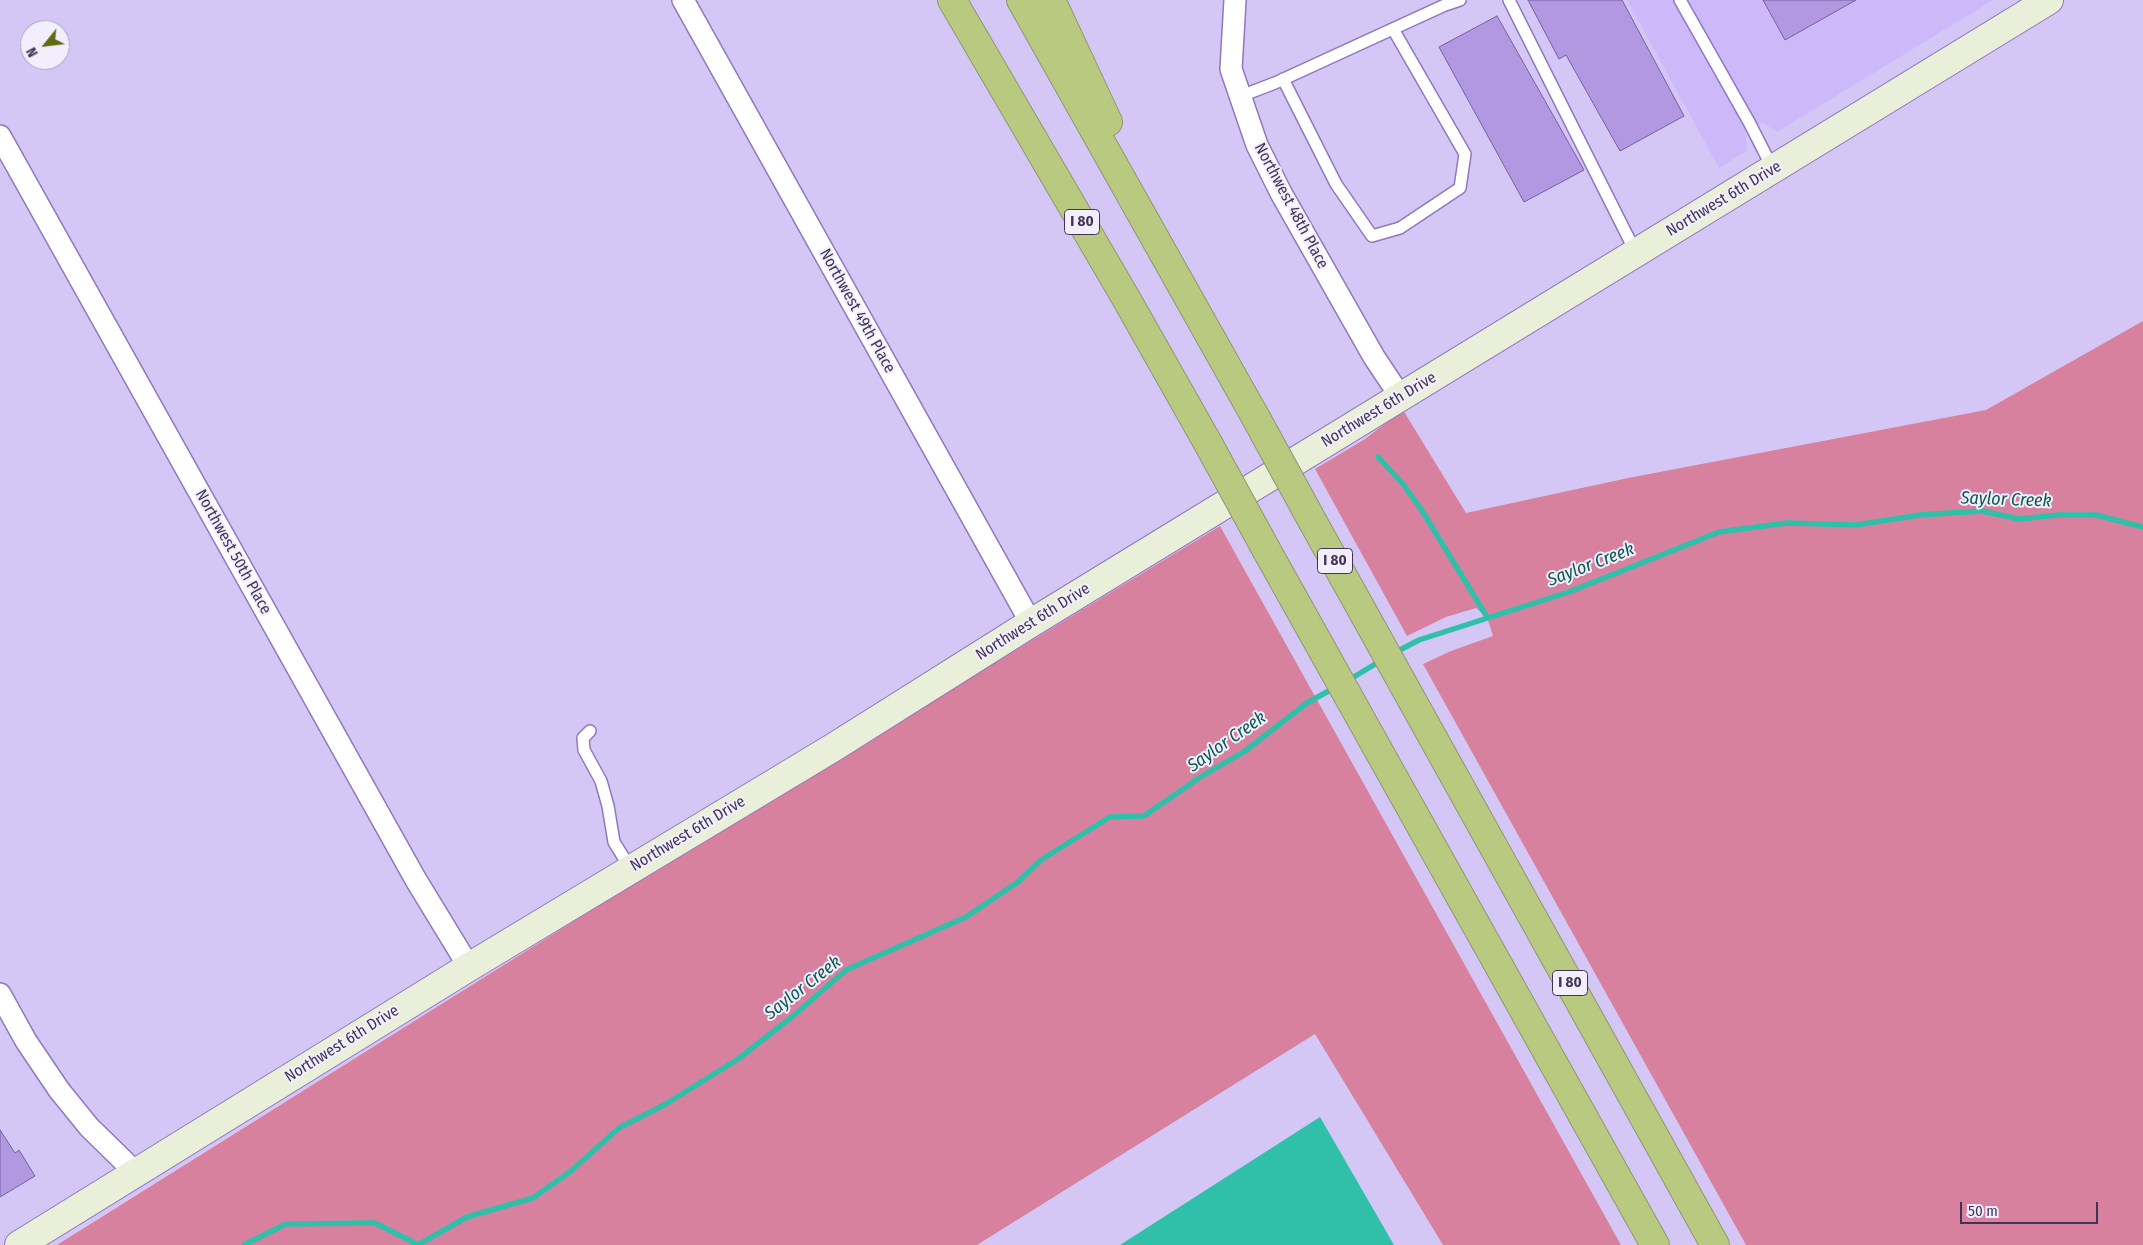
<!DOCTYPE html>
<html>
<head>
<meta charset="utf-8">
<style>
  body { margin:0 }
  #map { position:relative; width:2143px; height:1245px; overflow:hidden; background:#d5c7f5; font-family:"Fira Sans Condensed",sans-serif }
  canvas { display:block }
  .north { position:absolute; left:20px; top:20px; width:50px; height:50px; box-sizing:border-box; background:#f2eefd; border:1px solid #aba4b9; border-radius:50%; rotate:241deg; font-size:14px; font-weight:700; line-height:20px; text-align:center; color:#403554 }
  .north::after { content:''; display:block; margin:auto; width:18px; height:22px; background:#5c6b14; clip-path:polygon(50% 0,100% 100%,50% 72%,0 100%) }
  .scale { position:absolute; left:1960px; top:1202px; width:138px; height:22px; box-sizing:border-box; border:2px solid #403554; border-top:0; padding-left:6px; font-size:15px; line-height:18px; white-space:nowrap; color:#403554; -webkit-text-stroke:4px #f2eefd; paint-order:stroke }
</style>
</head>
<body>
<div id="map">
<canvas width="2143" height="1245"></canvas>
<div class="north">N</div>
<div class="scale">50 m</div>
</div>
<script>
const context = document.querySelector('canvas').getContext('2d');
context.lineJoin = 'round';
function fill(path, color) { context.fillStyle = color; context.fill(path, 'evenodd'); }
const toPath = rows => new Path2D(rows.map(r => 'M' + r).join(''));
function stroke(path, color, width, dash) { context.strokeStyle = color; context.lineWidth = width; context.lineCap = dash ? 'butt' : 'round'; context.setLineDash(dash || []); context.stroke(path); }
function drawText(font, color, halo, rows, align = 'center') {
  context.font = font + ' "Fira Sans Condensed",sans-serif'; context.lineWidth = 4; context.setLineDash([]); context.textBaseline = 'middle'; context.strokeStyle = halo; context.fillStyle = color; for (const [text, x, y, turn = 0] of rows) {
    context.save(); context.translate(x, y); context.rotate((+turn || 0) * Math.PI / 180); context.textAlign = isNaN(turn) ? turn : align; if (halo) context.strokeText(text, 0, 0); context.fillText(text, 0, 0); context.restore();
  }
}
const built = toPath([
  [1627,0,1993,0,1777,132,1763,123,1745,133,1748,150,1719,168]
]);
const green = toPath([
  [2143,321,2143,1245,1746,1245,1423,664,1451,651,1493,636,1487,617,1476,608,1446,617,1407,636,1315,469,1365,439,1403,410,1466,513,1628,478,1986,410],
  [1220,526,1621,1245,1443,1245,1315,1034,977,1245,57,1245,697,844]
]);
const water = toPath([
  [1320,1117,1394,1245,1120,1245]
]);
const stream = toPath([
  [1378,457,1403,484,1421,509,1487,617],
  [1394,653,1419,640,1569,592,1719,532,1787,523,1856,525,1920,515,1982,511,2019,519,2058,515,2096,515,2143,527],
  [1347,681,1382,660],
  [244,1245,286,1224,375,1223,419,1245],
  [418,1245,467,1217,533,1198,571,1171,619,1128,666,1104,738,1059,792,1017,846,970,966,917,1018,882,1041,860,1110,817,1144,816,1199,778,1245,751,1307,703,1334,688]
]);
const building = toPath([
  [1528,0,1622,0,1684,116,1620,151,1566,55,1559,59,1528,0],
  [1763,0,1856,0,1785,40,1763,0],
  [1497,16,1584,170,1524,202,1439,47,1497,16],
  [0,1130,15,1153,19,1150,35,1176,0,1197,0,1130]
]);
const lane = toPath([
  [1509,0,1636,253],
  [1680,0,1749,122,1773,169],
  [1283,79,1336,184,1372,236,1400,228,1460,188,1465,154,1393,29],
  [1241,96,1275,83,1445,5,1460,0],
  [590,731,583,738,584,750,601,781,608,806,614,842,630,868]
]);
const street = toPath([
  [683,0,1031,623],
  [1235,0,1231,69,1257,145,1281,193,1374,357,1400,396],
  [0,136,416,880,469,967],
  [0,994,26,1041,59,1090,89,1127,135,1172]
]);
const secondary = toPath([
  [19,1245,469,967,834,747,1031,623,2049,0]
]);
const highway = toPath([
  [952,0,1127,300,1209,445],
  [1021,0,1256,418],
  [1051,0,1108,122],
  [1314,524,1715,1245],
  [1267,551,1655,1245]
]);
const highwayBridge = toPath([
  [1256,418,1314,524],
  [1209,445,1267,551]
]);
const shields = [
  [1082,222,35],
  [1335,561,35],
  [1570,983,35]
];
const shieldNames = [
  ["I 80",1082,222],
  ["I 80",1335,561],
  ["I 80",1570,983]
];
const streetNames = [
  ["Northwest 6th Drive",1724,199,-31],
  ["Northwest 48th Place",1291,206,62],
  ["Northwest 49th Place",857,311,61],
  ["Northwest 6th Drive",1379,410,-31],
  ["Northwest 50th Place",233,552,61],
  ["Northwest 6th Drive",1033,622,-32],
  ["Northwest 6th Drive",688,834,-31],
  ["Northwest 6th Drive",342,1044,-32]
];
const waterNames = [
  ["Saylor Creek",2006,500,2],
  ["Saylor Creek",1591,565,-21],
  ["Saylor Creek",1227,742,-35],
  ["Saylor Creek",803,988,-38]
];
fill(built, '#cdb8fa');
fill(green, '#d8819e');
fill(water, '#30c0a9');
stroke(stream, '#30c0a9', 5.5);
fill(building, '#b198e1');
stroke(building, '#775fa3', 1);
stroke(lane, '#9078be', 14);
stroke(street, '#9078be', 24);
stroke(secondary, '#9078be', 30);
stroke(highway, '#8f9671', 30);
stroke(lane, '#fff', 11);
stroke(street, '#fff', 21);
stroke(secondary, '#eaefd9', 28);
stroke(highway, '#b9ca80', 28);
stroke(highwayBridge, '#8f9671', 30, []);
stroke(highwayBridge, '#b9ca80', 28);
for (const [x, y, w] of shields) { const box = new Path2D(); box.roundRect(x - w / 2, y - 12.5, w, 25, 4); context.fillStyle = '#f2eefd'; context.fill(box); stroke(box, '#403554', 1); }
drawText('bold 15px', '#403554', null, shieldNames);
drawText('16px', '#403554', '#f2eefd', streetNames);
drawText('italic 18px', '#0a594d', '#f2eefd', waterNames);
</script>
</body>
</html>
